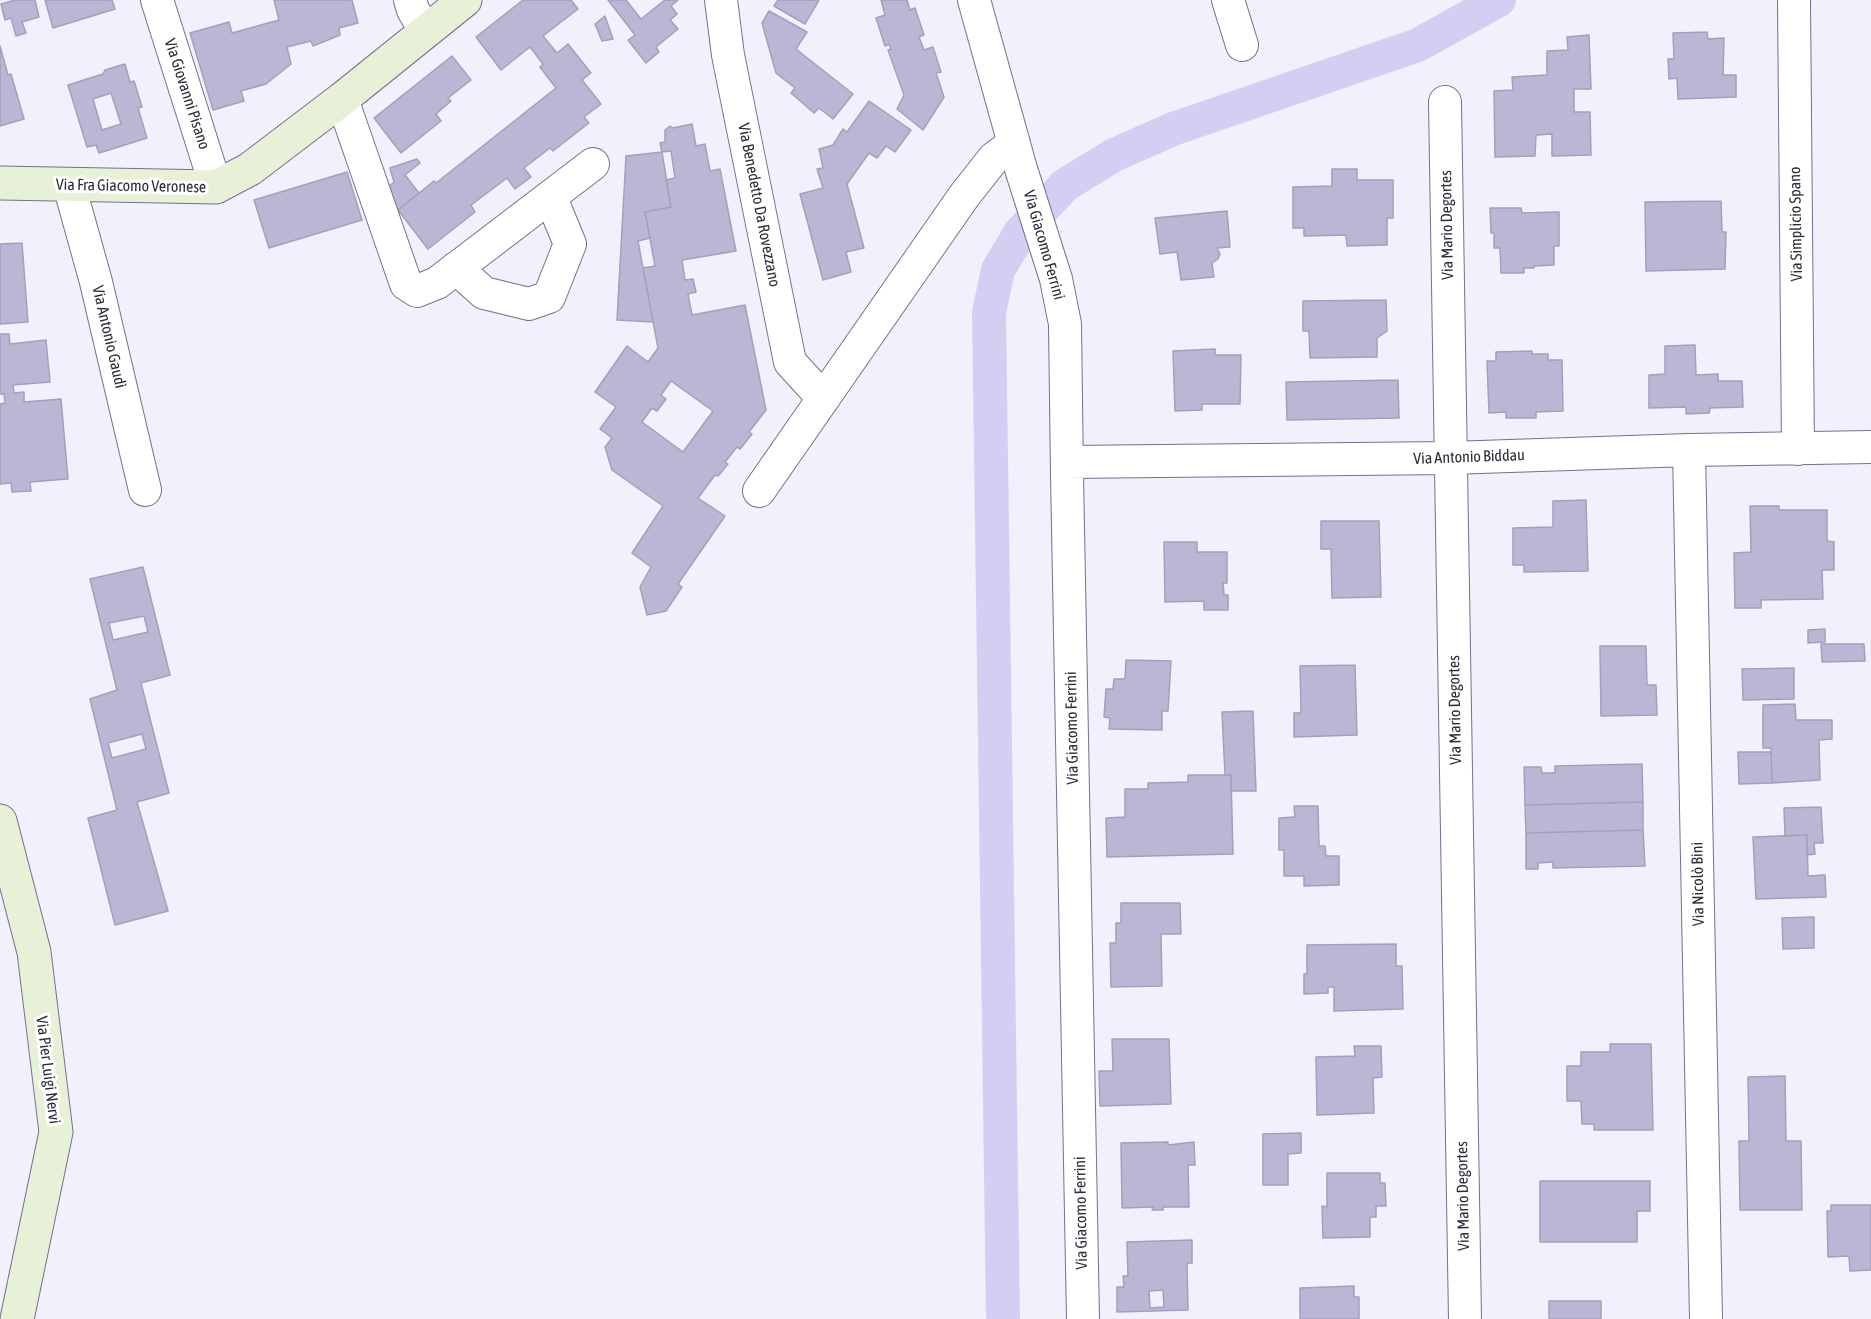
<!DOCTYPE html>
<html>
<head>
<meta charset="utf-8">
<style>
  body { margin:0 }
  canvas { display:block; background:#f2f0fd }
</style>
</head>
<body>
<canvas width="1871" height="1319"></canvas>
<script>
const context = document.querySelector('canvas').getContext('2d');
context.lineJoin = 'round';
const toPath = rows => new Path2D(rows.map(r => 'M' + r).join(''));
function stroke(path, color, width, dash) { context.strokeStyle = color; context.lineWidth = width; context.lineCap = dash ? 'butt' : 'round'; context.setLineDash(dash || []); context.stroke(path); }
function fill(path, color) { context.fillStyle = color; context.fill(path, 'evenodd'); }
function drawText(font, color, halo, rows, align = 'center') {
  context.font = font + ' "Asap Condensed",sans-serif'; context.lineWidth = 6; context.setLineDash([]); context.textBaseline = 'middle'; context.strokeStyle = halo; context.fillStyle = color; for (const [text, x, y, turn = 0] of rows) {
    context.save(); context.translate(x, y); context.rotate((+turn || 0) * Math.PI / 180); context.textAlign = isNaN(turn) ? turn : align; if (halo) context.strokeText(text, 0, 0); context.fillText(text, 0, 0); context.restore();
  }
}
const canal = toPath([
  [1003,1319,989,312,998,270,1020,233,1065,185,1114,155,1173,129,1418,45,1499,0]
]);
const building = toPath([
  [15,0,35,0,39,17,22,22,26,33,16,36,11,18,5,20,1,4,15,0],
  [45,0,112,0,115,9,53,28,45,0],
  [274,0,352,0,358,23,339,28,340,35,313,46,311,41,287,47,291,64,266,84,241,91,244,101,213,110,190,33,229,22,232,33,279,20,274,0],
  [523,0,571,0,578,9,543,36,557,53,568,44,591,73,582,80,601,104,584,117,589,123,553,151,550,148,524,168,531,177,515,189,507,178,471,205,475,212,428,249,398,210,434,181,436,183,556,88,540,67,543,64,530,47,501,70,476,37,523,0],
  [608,0,626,0,641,19,665,0,678,0,671,6,677,14,670,20,678,29,656,47,659,52,646,63,628,40,635,35,608,0],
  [778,0,819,0,805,24,774,6,778,0],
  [881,0,907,0,910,10,915,8,924,35,919,37,924,50,933,47,941,72,936,73,944,97,923,130,897,109,904,95,888,50,891,49,889,44,885,46,876,18,885,15,881,0],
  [769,11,807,32,796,49,853,94,833,119,819,108,814,113,791,93,795,88,776,73,762,23,769,11],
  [605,16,613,39,602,41,595,24,605,16],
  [1707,32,1708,39,1724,38,1723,75,1736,75,1736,97,1678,99,1677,78,1669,79,1668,59,1674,59,1673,33,1707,32],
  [1589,35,1591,89,1574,89,1574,112,1590,112,1591,155,1552,156,1552,134,1536,135,1535,156,1495,157,1494,91,1513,90,1512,77,1547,75,1547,51,1568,50,1567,37,1589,35],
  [0,46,8,75,11,74,24,119,0,126,0,46],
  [452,56,471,80,448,98,451,101,436,114,441,121,401,153,374,118,452,56],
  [125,64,130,82,134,81,142,107,138,108,147,138,99,153,96,145,87,147,68,85,103,74,105,70,125,64],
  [111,93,121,124,102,130,93,99,111,93],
  [869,101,911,130,895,152,886,146,877,158,869,153,847,184,864,248,846,252,851,272,823,280,800,194,823,188,817,169,823,168,819,149,833,145,843,129,847,132,869,101],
  [692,124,696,146,705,144,710,171,720,169,736,251,682,260,685,280,693,279,696,292,688,294,692,315,745,305,766,410,749,432,752,434,740,449,737,447,725,462,728,464,718,476,715,475,698,498,725,516,678,584,682,587,666,611,647,615,640,587,651,567,632,553,663,506,612,470,605,447,612,438,600,429,616,407,595,392,627,346,648,362,658,348,643,268,655,266,645,212,671,207,666,180,675,178,671,151,662,152,660,143,665,142,665,130,670,126,673,128,692,124],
  [671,381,713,411,683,452,642,422,652,408,657,411,666,399,661,395,671,381],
  [662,152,671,207,645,212,650,238,638,241,653,322,617,320,626,156,662,152],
  [417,159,420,163,405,175,419,193,394,213,387,188,394,182,390,168,417,159],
  [1332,169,1357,169,1357,180,1393,180,1393,218,1387,218,1387,245,1347,246,1346,235,1304,236,1304,228,1293,228,1293,187,1332,186,1332,169],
  [347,172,362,220,269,248,254,200,347,172],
  [1721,201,1722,232,1726,232,1725,269,1646,271,1645,202,1721,201],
  [1490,208,1521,208,1522,213,1559,212,1559,246,1554,246,1554,265,1534,266,1534,268,1524,268,1524,273,1501,273,1500,248,1494,248,1494,233,1491,233,1490,208],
  [1227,211,1230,247,1217,248,1220,254,1218,259,1212,263,1214,277,1181,280,1177,252,1160,254,1155,218,1227,211],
  [22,243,28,322,0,324,0,244,22,243],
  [1386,300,1387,331,1377,338,1377,357,1310,358,1309,331,1303,331,1303,301,1386,300],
  [0,334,9,334,10,344,46,340,50,382,13,385,14,393,24,392,24,402,61,399,68,479,30,482,31,491,12,492,11,483,0,484,0,404,5,403,4,394,0,394,0,334],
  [1695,345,1696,375,1718,374,1718,381,1742,381,1743,407,1710,408,1709,413,1686,414,1686,407,1649,408,1649,375,1665,374,1665,346,1695,345],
  [1215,349,1215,355,1241,355,1240,404,1202,404,1202,410,1175,411,1173,351,1215,349],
  [1532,351,1532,354,1548,354,1548,360,1562,360,1563,411,1536,412,1536,418,1506,418,1506,412,1489,413,1487,361,1496,361,1496,352,1532,351],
  [1398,380,1399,418,1287,420,1286,382,1398,380],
  [1586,500,1588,571,1524,572,1524,565,1513,565,1513,528,1553,527,1553,501,1586,500],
  [1750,506,1779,506,1779,510,1827,510,1827,541,1834,542,1834,570,1822,570,1823,599,1761,600,1761,608,1735,608,1734,553,1751,552,1750,506],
  [1321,521,1379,521,1381,597,1332,598,1331,549,1321,549,1321,521],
  [1164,542,1197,542,1197,552,1227,552,1227,583,1223,583,1224,595,1228,595,1228,610,1204,610,1204,601,1165,602,1164,542],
  [143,567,170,675,141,683,169,793,137,802,168,911,115,925,88,818,117,810,90,699,117,690,90,579,143,567],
  [144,616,148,632,113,640,109,623,144,616],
  [142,734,146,749,112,758,108,743,142,734],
  [1825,629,1825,642,1808,643,1808,630,1825,629],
  [1821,644,1864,644,1865,661,1822,662,1821,644],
  [1600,646,1646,646,1647,685,1656,685,1657,715,1601,716,1600,646],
  [1126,660,1171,661,1168,711,1162,711,1162,730,1109,729,1110,718,1104,717,1106,689,1113,689,1114,679,1125,679,1126,660],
  [1355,665,1357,735,1294,737,1294,713,1301,713,1300,666,1355,665],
  [1794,668,1794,699,1743,700,1742,669,1794,668],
  [1795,704,1796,720,1832,720,1832,739,1819,740,1820,780,1772,783,1771,748,1763,748,1763,705,1795,704],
  [1253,711,1256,791,1231,791,1231,775,1225,775,1222,712,1253,711],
  [1738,752,1771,752,1772,783,1739,784,1738,752],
  [1642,764,1643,802,1525,805,1524,767,1541,767,1542,773,1555,773,1555,766,1642,764],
  [1188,775,1231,775,1233,854,1107,857,1106,818,1125,817,1125,789,1148,789,1148,783,1188,782,1188,775],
  [1643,802,1643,830,1526,833,1525,805,1643,802],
  [1294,806,1318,806,1319,846,1325,846,1326,856,1339,856,1339,885,1304,886,1304,876,1284,876,1284,850,1279,850,1279,818,1295,817,1294,806],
  [1821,807,1823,843,1814,843,1815,854,1807,855,1807,835,1785,836,1784,808,1821,807],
  [1643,830,1645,866,1553,868,1553,862,1538,863,1538,869,1526,869,1526,833,1643,830],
  [1807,835,1808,876,1825,875,1826,897,1756,899,1753,837,1807,835],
  [1121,903,1180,903,1181,934,1161,934,1162,986,1111,987,1110,943,1116,943,1116,923,1121,923,1121,903],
  [1814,917,1814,948,1783,949,1782,918,1814,917],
  [1396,944,1396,966,1402,966,1403,1009,1334,1011,1334,987,1328,987,1328,993,1304,994,1304,974,1307,974,1307,945,1396,944],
  [1112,1039,1169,1039,1171,1104,1100,1106,1099,1071,1113,1071,1112,1039],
  [1610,1044,1651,1044,1653,1130,1594,1130,1594,1124,1582,1124,1581,1101,1567,1101,1567,1066,1581,1066,1581,1052,1610,1052,1610,1044],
  [1354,1046,1381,1046,1382,1077,1373,1078,1374,1113,1317,1115,1316,1057,1355,1056,1354,1046],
  [1785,1076,1786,1141,1801,1141,1802,1210,1740,1210,1739,1141,1749,1141,1748,1077,1785,1076],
  [1301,1133,1301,1153,1288,1154,1288,1185,1263,1185,1263,1134,1301,1133],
  [1168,1142,1168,1145,1194,1142,1195,1165,1188,1165,1189,1207,1163,1207,1163,1210,1152,1210,1153,1207,1122,1208,1121,1143,1168,1142],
  [1327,1173,1380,1173,1380,1183,1385,1183,1386,1206,1376,1206,1376,1217,1370,1217,1370,1237,1323,1238,1322,1206,1327,1207,1327,1173],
  [1540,1181,1650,1181,1650,1211,1637,1211,1637,1242,1540,1242,1540,1181],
  [1831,1205,1871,1205,1871,1270,1850,1271,1849,1256,1828,1257,1827,1211,1831,1211,1831,1205],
  [1192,1240,1192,1263,1187,1263,1188,1310,1117,1312,1117,1287,1124,1287,1123,1276,1128,1276,1127,1242,1192,1240],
  [1163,1290,1164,1307,1150,1308,1149,1291,1163,1290],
  [1354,1286,1354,1297,1359,1297,1359,1319,1300,1319,1300,1288,1354,1286],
  [1549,1301,1601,1301,1601,1319,1549,1319,1549,1301]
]);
const street = toPath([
  [157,0,216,187],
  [410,0,413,10,425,30],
  [721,0,728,55,790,362,822,397],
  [974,0,1021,169,1056,279,1065,324,1067,475,1083,1319],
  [1228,0,1242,45],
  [1794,0,1798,449],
  [342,99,406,284,417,291,437,283,593,164],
  [1445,102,1465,1319],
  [69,185,96,282,145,490],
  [456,268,484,293,529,304,549,297,570,244,551,198],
  [1689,450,1706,1319],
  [1067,462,1450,458,1689,450,1871,447],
  [759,491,964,196,994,158,1014,143]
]);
const secondary = toPath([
  [0,183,216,187,250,169,342,99,465,0],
  [0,821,34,952,56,1132,17,1319]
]);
const streetNames = [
  ["Via Giovanni Pisano",187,94,72],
  ["Via Fra Giacomo Veronese",131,186,1],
  ["Via Benedetto Da Rovezzano",759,205,79],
  ["Via Simplicio Spano",1796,224,-91],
  ["Via Mario Degortes",1447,225,-91],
  ["Via Giacomo Ferrini",1044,245,74],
  ["Via Antonio Gaudì",109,337,77],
  ["Via Antonio Biddau",1469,457,-2],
  ["Via Mario Degortes",1455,710,-91],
  ["Via Giacomo Ferrini",1072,728,-91],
  ["Via Nicolò Bini",1698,884,-91],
  ["Via Pier Luigi Nervi",48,1070,83],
  ["Via Mario Degortes",1463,1196,-91],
  ["Via Giacomo Ferrini",1081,1213,-91]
];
stroke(canal, '#d4cff2', 34);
fill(building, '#bbb6d4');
stroke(building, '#a49fbc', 1.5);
stroke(street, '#75708c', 34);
stroke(secondary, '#75708c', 35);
stroke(street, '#fff', 32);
stroke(secondary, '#e6f1d8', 33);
drawText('16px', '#2e2c38', '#fff', streetNames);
</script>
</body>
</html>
